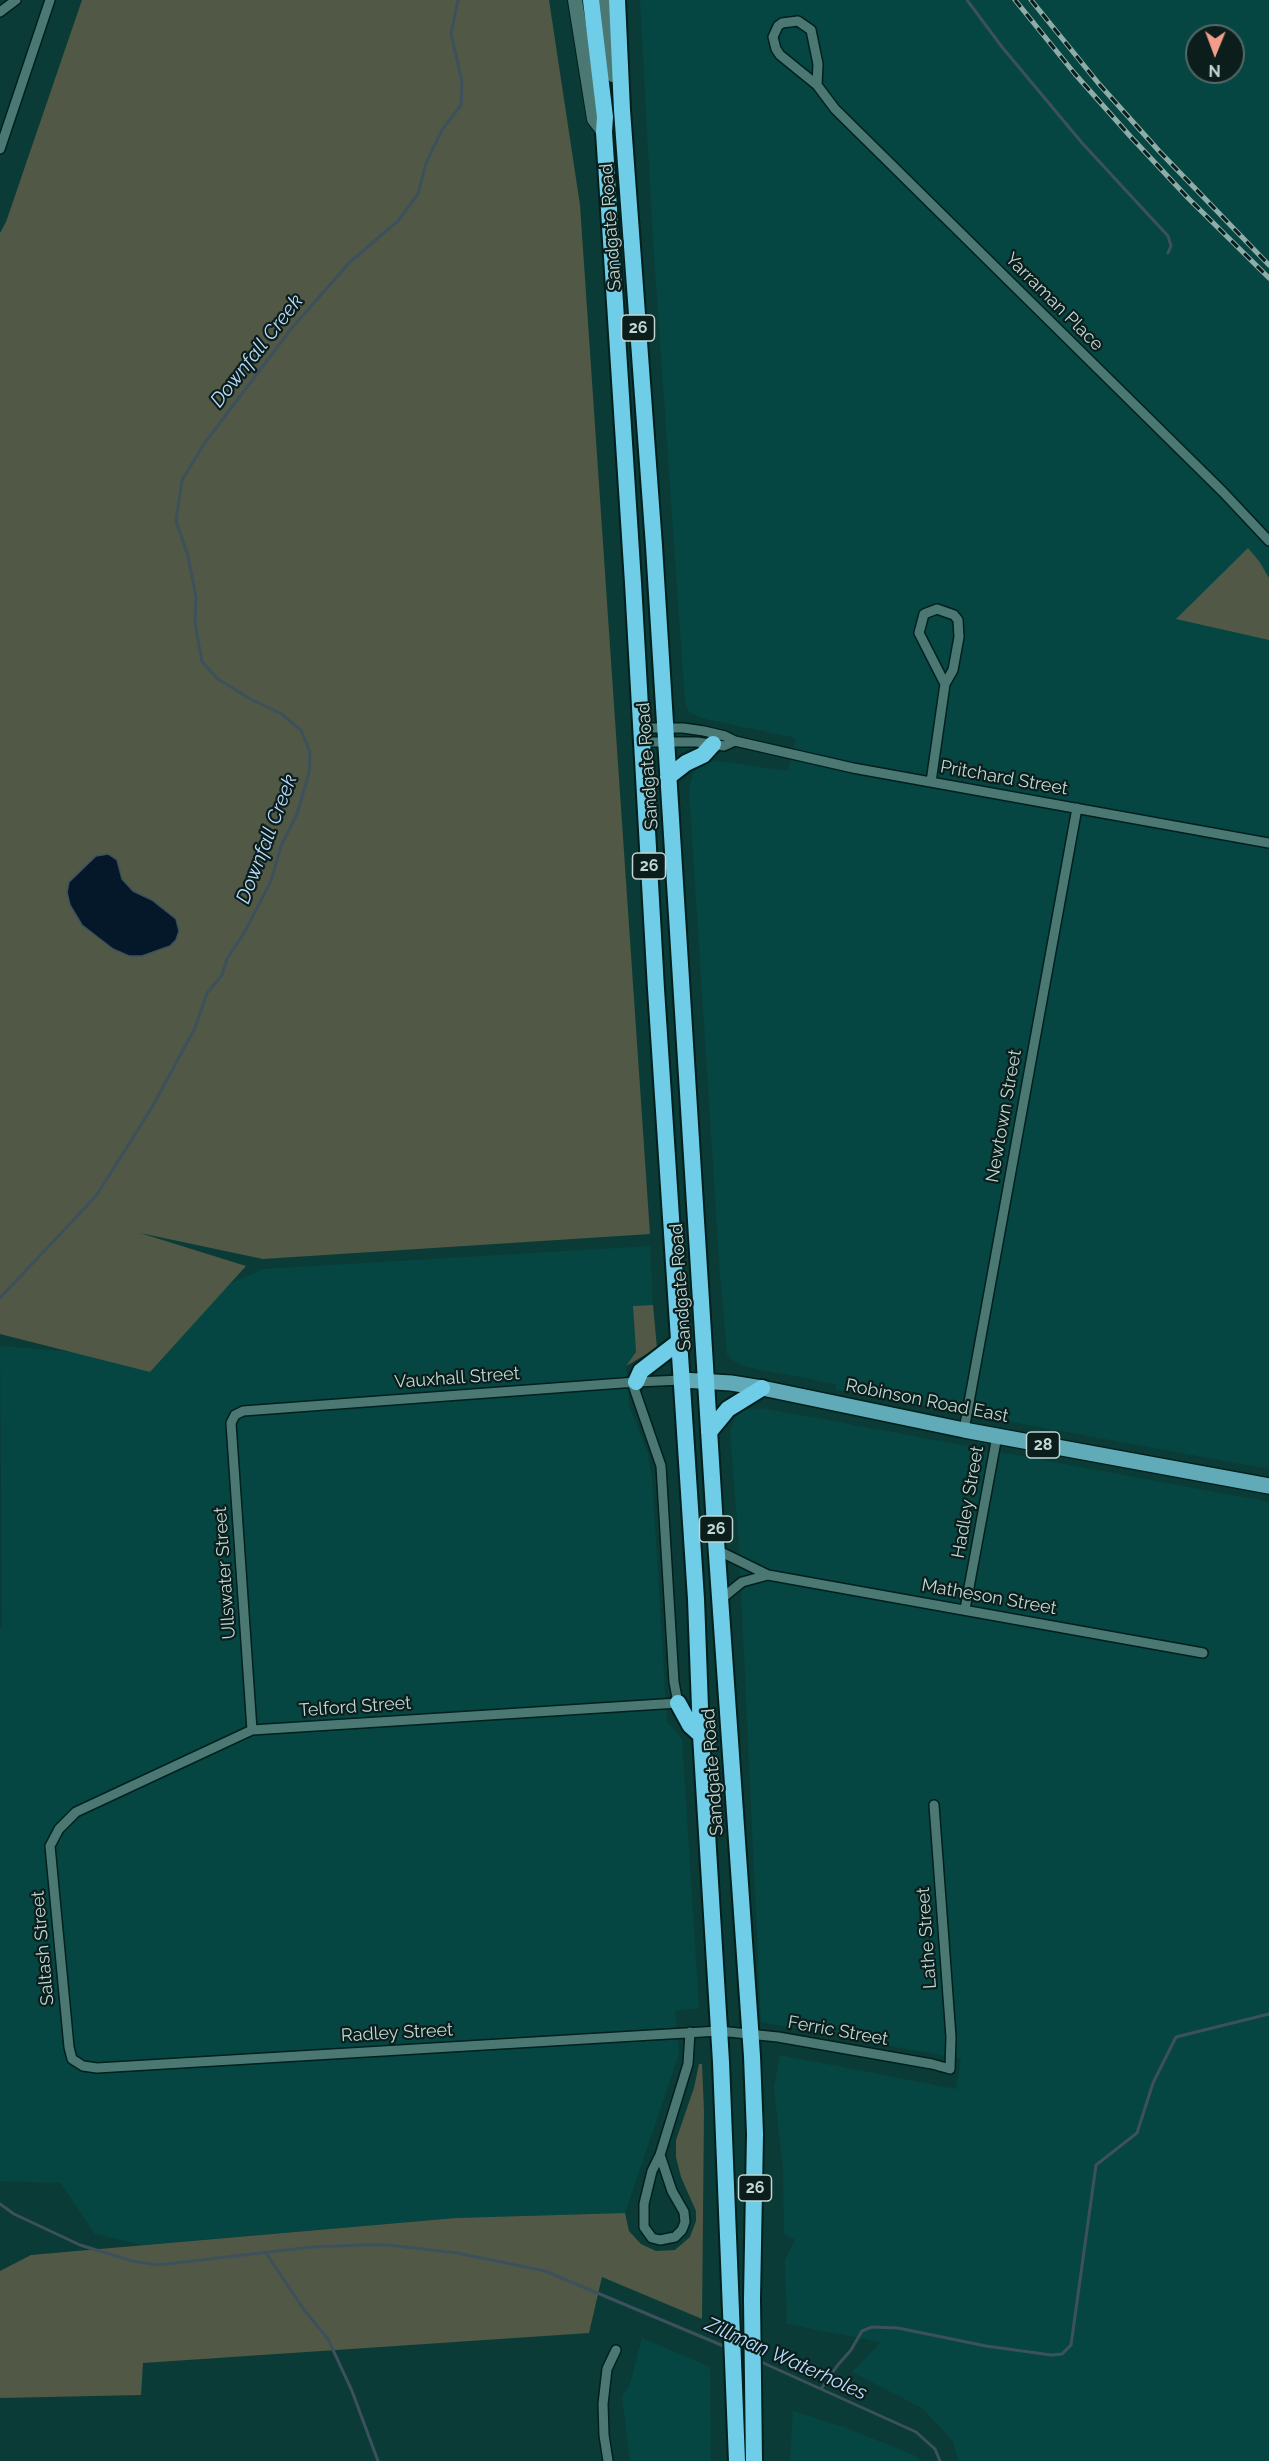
<!DOCTYPE html>
<html>
<head>
<meta charset="utf-8">
<style>
  body { margin:0 }
  #map { position:relative; width:1269px; height:2461px; overflow:hidden; background:#0b3b37; font-family:Raleway,sans-serif }
  canvas { display:block }
  .north { position:absolute; left:1185px; top:24px; width:60px; height:60px; box-sizing:border-box; background:#0c1e1c; border:2px solid #546866; border-radius:50%; rotate:181deg; font-size:16px; font-weight:700; line-height:24px; text-align:center; color:#c0d7d4 }
  .north::after { content:''; display:block; margin:auto; width:21px; height:27px; background:#f49d8b; clip-path:polygon(50% 0,100% 100%,50% 72%,0 100%) }
</style>
</head>
<body>
<div id="map">
<canvas width="1269" height="2461"></canvas>
<div class="north">N</div>
</div>
<script>
const context = document.querySelector('canvas').getContext('2d');
context.lineJoin = 'round';
function fill(path, color) { context.fillStyle = color; context.fill(path, 'evenodd'); }
const toPath = rows => new Path2D(rows.map(r => 'M' + r).join(''));
function stroke(path, color, width, dash) { context.strokeStyle = color; context.lineWidth = width; context.lineCap = dash ? 'butt' : 'round'; context.setLineDash(dash || []); context.stroke(path); }
function drawText(font, color, halo, rows, align = 'center') {
  context.font = font + ' Raleway,sans-serif'; context.lineWidth = 4.5; context.setLineDash([]); context.textBaseline = 'middle'; context.strokeStyle = halo; context.fillStyle = color; for (const [text, x, y, turn = 0] of rows) {
    context.save(); context.translate(x, y); context.rotate((+turn || 0) * Math.PI / 180); context.textAlign = isNaN(turn) ? turn : align; if (halo) context.strokeText(text, 0, 0); context.fillText(text, 0, 0); context.restore();
  }
}
const built = toPath([
  [640,0,1269,0,1269,1469,836,1390,836,1384,742,1366,731,1359,727,1354,720,1274,689,790,693,773,702,764,717,761,788,771,796,738,705,719,689,712,685,702,653,240],
  [1197,36,1233,36,1233,72,1197,72],
  [650,1246,653,1305,633,1306,636,1353,626,1366,629,1405,648,1454,652,1477,667,1722,682,1739,699,2008,675,2011,679,2054,625,2213,456,2218,142,2245,95,2234,61,2183,0,2181,0,1628,2,1627,0,1346,112,1355,196,1298,264,1269],
  [762,1408,1269,1502,1269,2461,958,2461,953,2441,922,2408,852,2372,881,2342,787,2324,785,2260,795,2240,784,2233,783,2169,774,2088,780,2055,956,2089,961,2059,761,2022,739,1547,730,1431,734,1419,739,1414,745,1410],
  [642,2338,710,2367,711,2461,630,2461,622,2396,630,2384],
  [793,2411,844,2427,916,2456,919,2461,790,2461]
]);
const green = toPath([
  [82,0,549,0,580,205,650,1234,263,1259,140,1233,246,1266,150,1372,0,1334,0,233,6,222],
  [1248,548,1259,561,1269,578,1269,640,1176,619],
  [653,1305,657,1348,626,1366,636,1352,633,1306],
  [699,2064,702,2064,704,2111,702,2319,602,2277,589,2333,143,2363,141,2395,0,2398,0,2271,31,2255,456,2218,625,2213,629,2231,641,2244,656,2251,675,2250,690,2237,696,2221,696,2211,681,2177,676,2157,676,2140,694,2088]
]);
const water = toPath([
  [108,854,117,860,122,879,133,891,152,900,176,919,179,931,176,940,170,946,142,956,129,956,113,949,82,925,70,905,67,892,69,882,96,856,108,854]
]);
const stream = toPath([
  [967,0,1002,47,1083,144,1168,236,1171,246,1168,253],
  [0,1298,96,1196,151,1109,195,1028,207,993,222,975,227,959,244,933,271,881,281,846,297,814,309,773,310,752,301,730,280,713,252,700,218,679,202,662,195,623,196,597,188,556,176,521,182,480,204,444,291,329,350,262,398,221,418,194,426,163,442,130,461,105,462,81,451,34,458,0],
  [0,2204,14,2214,80,2245,132,2261,158,2265,312,2247,361,2245,388,2245,457,2253,545,2271,726,2347],
  [266,2253,305,2311,328,2339,352,2391,378,2461],
  [759,2361,916,2432,935,2449,940,2461],
  [821,2389,837,2366,851,2350,862,2331,872,2327,898,2328,986,2346,1051,2355,1062,2354,1071,2345,1096,2165,1137,2133,1153,2083,1176,2037,1269,2014]
]);
const street = toPath([
  [0,12,16,0],
  [817,85,818,64,811,30,798,21,782,23,778,26,773,37,776,49,780,55,817,85,835,109,1223,492,1269,541],
  [0,149,50,0],
  [641,728,683,728,704,731,725,736,735,741,853,768,1269,843],
  [642,742,697,742,724,746,735,741],
  [931,782,945,684,953,670,959,637,958,620,954,615,937,609,924,614,919,633,945,684],
  [632,1382,661,1466,674,1682,678,1703,252,1730,76,1812,59,1829,50,1846,69,2047,72,2059,83,2066,97,2068,719,2031,778,2037,932,2064,950,2069,951,2037,934,1805],
  [964,1430,1077,808],
  [717,1550,768,1575,1203,1653],
  [720,1600,742,1582,768,1575],
  [965,1609,997,1436],
  [252,1730,231,1423,235,1415,243,1411,636,1382,682,1380],
  [660,2155,672,2191,684,2212,685,2222,682,2230,675,2237,660,2240,652,2238,644,2227,644,2204,652,2171,660,2155,688,2064,690,2032],
  [608,2461,604,2435,603,2404,607,2369,616,2350]
]);
const secondary = toPath([
  [575,0,594,119,604,132],
  [605,0,613,75]
]);
const primary = toPath([
  [682,1380,731,1383,762,1388,964,1430,1269,1486]
]);
const highway = toPath([
  [591,0,605,117,604,132,633,583,656,989,696,1599,701,1735,721,2062,737,2461],
  [617,0,622,110,654,546,715,1526,752,2056,755,2134,752,2299,754,2461],
  [668,777,686,763,703,755,713,744],
  [636,1382,641,1371,680,1341],
  [709,1432,728,1409,762,1388],
  [678,1703,690,1725,701,1735]
]);
const rail = toPath([
  [1015,0,1075,74,1130,136,1188,198,1269,278],
  [1031,0,1099,84,1159,151,1269,265]
]);
const shields = [
  [638,328,33],
  [649,866,33],
  [1043,1445,33],
  [716,1529,33],
  [755,2188,33]
];
const shieldNames = [
  ["26",638,328],
  ["26",649,866],
  ["28",1043,1445],
  ["26",716,1529],
  ["26",755,2188]
];
const streetNames = [
  ["Sandgate Road",611,227,-94],
  ["Yarraman Place",1054,302,45],
  ["Sandgate Road",648,766,-94],
  ["Pritchard Street",1004,778,10],
  ["Newtown Street",1004,1116,-80],
  ["Sandgate Road",681,1287,-94],
  ["Vauxhall Street",457,1378,-4],
  ["Robinson Road East",927,1401,11],
  ["Hadley Street",968,1502,-80],
  ["Ullswater Street",225,1573,-94],
  ["Matheson Street",989,1597,10],
  ["Telford Street",355,1707,-4],
  ["Sandgate Road",713,1772,-94],
  ["Lathe Street",927,1938,-94],
  ["Saltash Street",43,1948,-95],
  ["Ferric Street",838,2031,10],
  ["Radley Street",397,2033,-3]
];
const waterNames = [
  ["Downfall Creek",257,351,-52],
  ["Downfall Creek",267,839,-69],
  ["Zillman Waterholes",786,2359,24]
];
fill(built, '#064642');
fill(green, '#515846');
fill(water, '#051829');
stroke(water, '#3d515c', 1.5);
stroke(stream, '#3d515c', 3);
stroke(street, '#00201e', 12);
stroke(secondary, '#00201e', 16);
stroke(primary, '#00201e', 18);
stroke(highway, '#00201e', 20);
stroke(street, '#4b7873', 9);
stroke(secondary, '#4b7873', 14);
stroke(primary, '#61abb9', 15);
stroke(highway, '#6fcde7', 16);
stroke(rail, '#8eaca8', 5);
stroke(rail, '#0c1e1c', 3, [9]);
for (const [x, y, w] of shields) { const box = new Path2D(); box.roundRect(x - w / 2, y - 13, w, 26, 4.5); context.fillStyle = '#0c1e1c'; context.fill(box); stroke(box, '#c0d7d4', 1.5); }
drawText('bold 16px', '#c0d7d4', null, shieldNames);
drawText('18px', '#c0d7d4', '#0c1e1c', streetNames);
drawText('italic 20px', '#badbfd', '#0c1e1c', waterNames);
</script>
</body>
</html>
